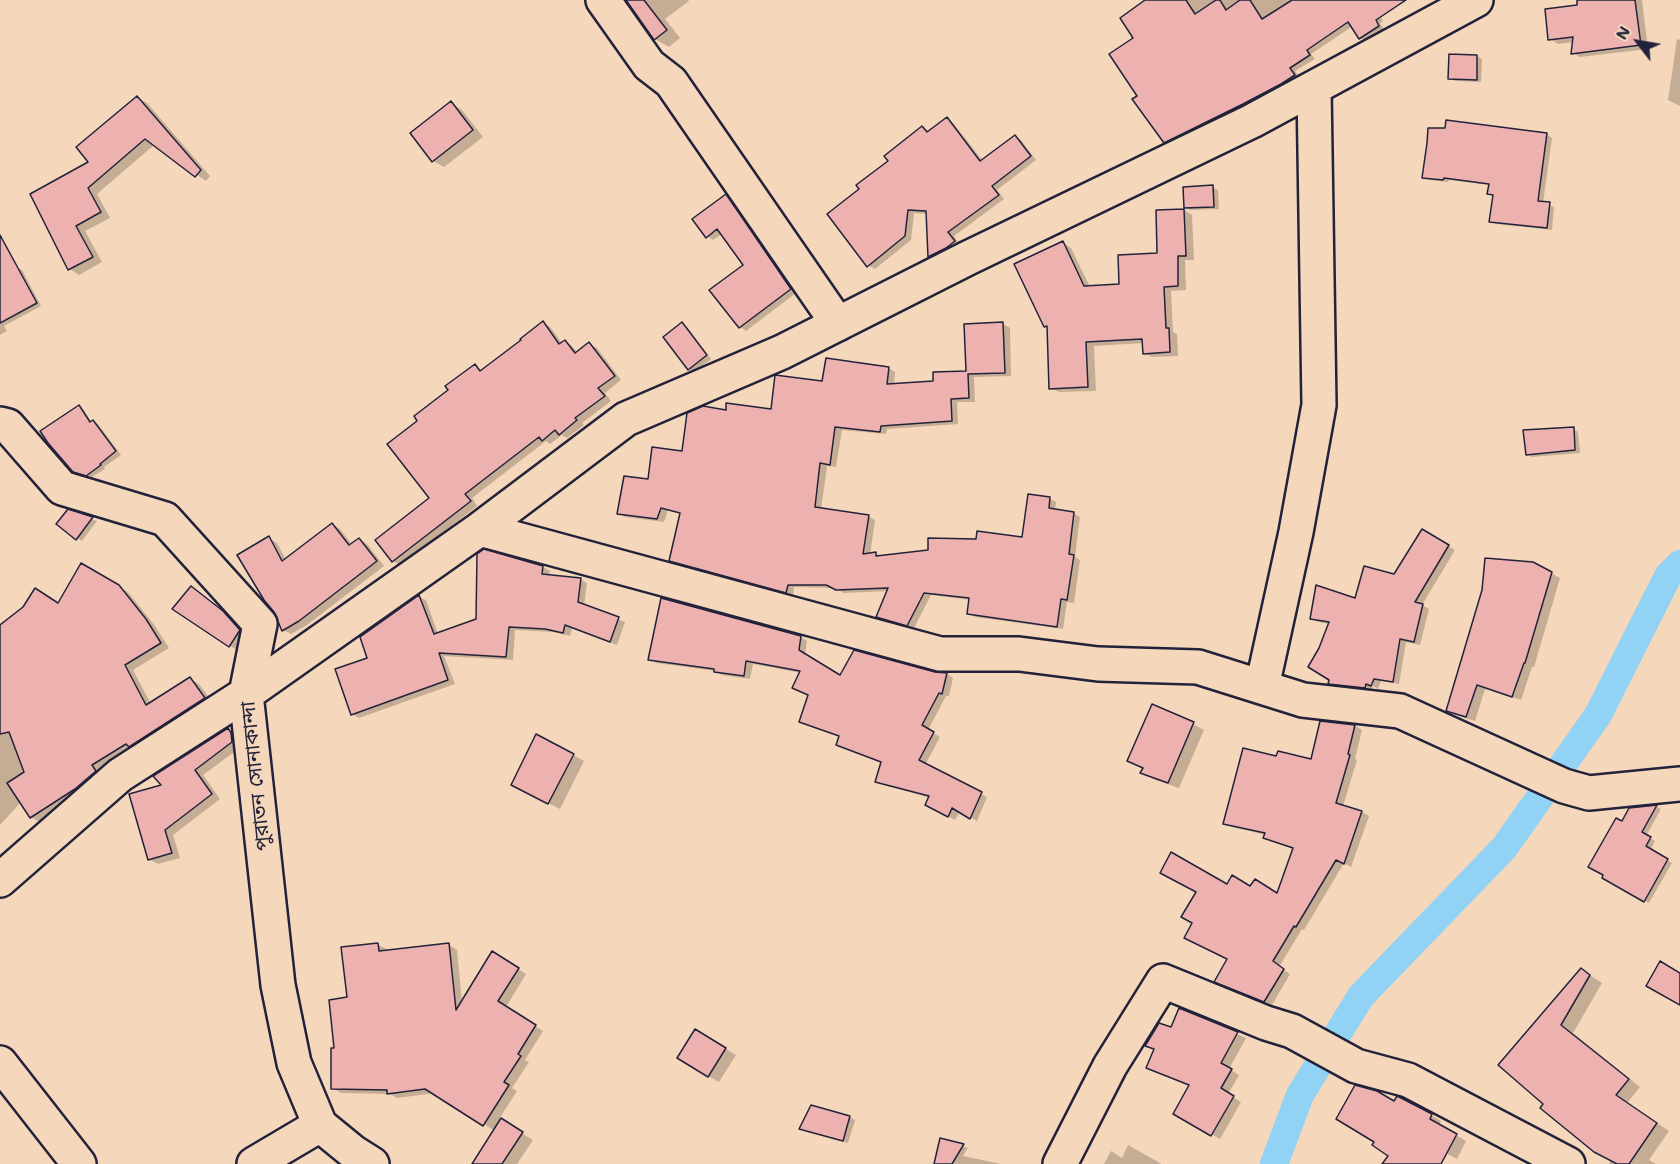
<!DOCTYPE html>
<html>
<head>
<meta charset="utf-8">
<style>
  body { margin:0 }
  #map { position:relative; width:1680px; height:1164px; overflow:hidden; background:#f5d8bb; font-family:Mali,sans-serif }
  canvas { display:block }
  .north { position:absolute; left:1608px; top:12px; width:60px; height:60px; -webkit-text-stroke:4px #f5d8bb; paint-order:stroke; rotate:301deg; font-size:16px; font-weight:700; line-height:24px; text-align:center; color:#22223b }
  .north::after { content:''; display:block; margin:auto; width:21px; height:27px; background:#22223b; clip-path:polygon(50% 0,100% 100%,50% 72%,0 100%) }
</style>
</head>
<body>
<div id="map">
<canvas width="1680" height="1164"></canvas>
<div class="north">N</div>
</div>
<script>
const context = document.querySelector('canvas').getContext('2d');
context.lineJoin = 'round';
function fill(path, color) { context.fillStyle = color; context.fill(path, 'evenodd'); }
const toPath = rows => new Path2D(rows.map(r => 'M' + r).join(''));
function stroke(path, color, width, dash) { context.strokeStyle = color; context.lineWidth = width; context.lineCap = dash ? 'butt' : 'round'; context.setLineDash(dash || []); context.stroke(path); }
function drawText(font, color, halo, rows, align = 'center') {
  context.font = font + ' Mali,"Noto Sans Bengali",sans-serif'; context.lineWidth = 6; context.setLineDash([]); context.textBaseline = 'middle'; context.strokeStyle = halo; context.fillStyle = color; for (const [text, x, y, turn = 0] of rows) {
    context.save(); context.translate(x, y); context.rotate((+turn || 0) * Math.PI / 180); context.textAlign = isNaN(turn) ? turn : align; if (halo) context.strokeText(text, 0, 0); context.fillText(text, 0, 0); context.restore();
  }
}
const shadow = toPath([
  [628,0,688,0,689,1,665,19,680,38,669,47,655,39],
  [1149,0,1370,0,1383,21,1380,23,1384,29,1366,41,1361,38,1353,26,1311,54,1315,59,1295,71,1300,78,1171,145,1165,142,1139,96,1135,38],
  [1594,0,1642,0,1648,49,1580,57,1573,53,1574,42,1558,44,1550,39,1579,6],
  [1677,39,1680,40,1680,106,1668,100],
  [1477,56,1482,59,1481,82,1455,81,1450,78],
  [137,97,147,103,210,176,206,181,154,145,97,194,110,218,85,231,102,262,79,275,70,269,32,194,91,162],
  [451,103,462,110,483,137,444,167,433,161],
  [947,119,953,123,983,161,1015,137,1021,140,1036,160,997,190,1004,199,954,236,960,245,936,260,930,256,928,214,914,213,911,240,875,269,868,265,862,190,923,127,929,131],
  [1547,135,1552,138,1543,203,1554,207,1552,230,1496,224,1491,221,1494,196,1489,193,1490,185,1449,180,1448,182,1429,180,1424,177],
  [1212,187,1218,190,1219,209,1190,210,1185,207],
  [726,196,732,200,796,293,746,331,740,327,745,266,722,234,713,240,707,236],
  [1184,210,1192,215,1194,260,1185,260,1186,290,1171,291,1173,332,1177,334,1178,356,1152,357,1144,353,1144,343,1094,346,1096,391,1059,392,1051,388,1048,327,1045,326,1063,243,1071,248,1090,287,1120,286,1159,254],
  [16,267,22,270,41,306,4,326,7,331,0,335,0,275],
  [543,323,550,327,562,343,565,341,572,346,578,353,589,344,597,348,621,380,605,393,611,401,582,423,584,425,567,438,562,435,550,444,546,441,472,498,477,506,400,565,393,561,431,499,419,421,475,366,483,371],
  [682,324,687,327,711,359,694,372,689,369],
  [1003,324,1010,328,1011,376,974,377,975,402,957,402,958,424,887,429,886,434,842,430,836,467,827,466,821,510,868,516,875,520,870,555,876,554,881,557,929,552,978,541,1023,538,1050,499,1056,502,1055,511,1074,513,1080,517,1075,557,1080,560,1074,603,1067,602,1063,629,975,617,969,613,970,600,931,595,914,628,884,620,878,616,888,591,844,593,834,588,794,587,793,595,678,564,671,560,681,514,668,510,664,522,625,517,618,513,649,481,683,453,727,411,772,411,824,383,888,368,895,372,894,385,935,383,967,373],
  [79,407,84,410,92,423,93,421,98,424,121,455,104,467,105,469,92,477,79,474],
  [1573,429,1578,432,1580,453,1532,457,1527,454],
  [68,511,97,521,82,541,77,538],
  [332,524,340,529,352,545,359,539,367,544,384,566,307,625,291,634,283,630,269,538,277,543,286,560],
  [1422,531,1455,550,1422,605,1429,609,1420,645,1406,642,1399,684,1381,681,1378,689,1373,686,1371,691,1336,687,1330,683,1331,679,1320,649,1330,624,1318,622,1311,618,1356,600,1395,576],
  [82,565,128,592,155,626,169,648,133,670,151,704,190,679,199,684,213,703,99,770,104,776,84,793,39,822,31,817,21,802,0,825,0,627,59,605],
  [543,567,550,571,549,576,580,579,587,583,584,606,625,622,617,645,572,628,570,636,553,632,515,630,513,660,444,656,455,684,359,718,352,714,369,659,419,597,426,600,438,634,478,621],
  [1551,573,1560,578,1534,667,1532,667,1521,700,1485,689,1475,721,1456,715,1448,710],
  [196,590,228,615,244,633,235,649,174,609],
  [801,637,807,641,805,655,841,677,935,674,947,674,953,678,949,696,946,696,928,730,940,737,925,765,987,797,977,821,960,811,955,820,927,805,931,798,884,785,877,781,882,763,844,748,838,745,841,737,801,721,810,695,801,673,753,664,750,679,722,675,716,671,656,663,650,659],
  [1321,722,1355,726,1362,730,1355,759,1357,760,1343,806,1362,812,1369,816,1351,867,1344,863,1304,930,1302,929,1279,967,1290,974,1272,1005,1223,985,1228,959,1227,886,1251,888,1278,895,1294,849,1272,841,1265,837,1266,835,1232,827,1225,823,1278,758,1312,761],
  [1193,724,1204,730,1179,788,1153,779,1142,772,1144,768],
  [228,730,237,735,241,747,203,775,220,799,173,835,180,858,158,864,149,859,164,786],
  [573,755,584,761,560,809,524,791],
  [1657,807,1661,809,1646,836,1655,841,1650,850,1672,863,1649,903,1604,877,1622,823,1630,809],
  [377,944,386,949,386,952,449,945,457,950,462,1002,501,958,526,974,506,1007,543,1031,525,1060,529,1062,512,1088,517,1091,499,1119,533,1140,517,1164,474,1164,495,1131,435,1093,397,1098,390,1094,341,1093,332,1088,334,1026],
  [1582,970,1602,983,1573,1033,1640,1087,1627,1103,1669,1131,1649,1160,1656,1164,1609,1164,1611,1160,1500,1065],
  [1180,1010,1246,1038,1229,1069,1239,1075,1228,1094,1241,1102,1220,1139,1175,1113,1191,1086,1147,1067,1155,1050,1147,1046,1172,1029],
  [696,1031,736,1055,719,1082,708,1076],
  [812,1107,850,1117,855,1120,848,1143,806,1131,801,1128],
  [1431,1115,1441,1121,1439,1125,1466,1141,1457,1159,1427,1143,1413,1164,1403,1164],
  [941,1139,968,1148,963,1156,1001,1164,936,1164],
  [1128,1145,1160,1163,1161,1164,1104,1164,1111,1151,1122,1158]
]);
const canal = toPath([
  [1274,1164,1300,1095,1361,996,1504,848,1598,715,1668,576,1680,564]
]);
const building = toPath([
  [626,0,644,0,667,30,654,40,626,0],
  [1145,0,1186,0,1195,14,1216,0,1220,0,1226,10,1240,0,1250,0,1262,19,1292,0,1406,0,1376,20,1379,26,1359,39,1348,22,1307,50,1310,55,1290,68,1295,75,1281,84,1243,104,1164,143,1132,99,1137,96,1109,54,1133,38,1120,18,1145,0],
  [1577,0,1635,0,1641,45,1571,54,1573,37,1548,40,1545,9,1577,5,1577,0],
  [1449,54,1477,55,1477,80,1448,79,1449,54],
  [137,96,201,170,195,177,145,139,88,188,101,212,76,226,93,257,68,270,30,194,88,162,76,147,137,96],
  [451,101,473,130,432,162,410,133,451,101],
  [947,117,980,161,1015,135,1031,156,992,186,999,195,948,232,955,241,946,248,928,257,926,211,908,210,905,236,867,267,827,214,859,189,856,185,888,161,884,156,922,126,927,132,947,117],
  [1446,120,1547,133,1538,201,1550,202,1547,228,1489,222,1493,195,1487,194,1489,184,1444,178,1443,180,1422,178,1427,143,1428,128,1445,128,1446,120],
  [1213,185,1214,207,1184,208,1183,187,1213,185],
  [726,194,791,289,739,328,709,290,743,265,717,229,706,238,692,219,726,194],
  [1184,209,1186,256,1178,256,1178,286,1164,287,1166,328,1169,328,1170,352,1143,354,1142,339,1086,342,1088,387,1049,389,1047,326,1044,327,1014,264,1063,241,1084,286,1119,284,1118,255,1157,253,1156,210,1184,209],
  [0,235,37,303,0,323,0,235],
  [543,321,559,344,565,340,575,353,589,342,615,376,598,388,605,396,575,418,577,420,559,435,555,430,542,441,539,437,465,494,471,501,392,562,375,540,429,498,387,444,417,421,414,416,448,390,445,386,475,364,480,371,521,340,520,339,543,321],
  [682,322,707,355,688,370,663,337,682,322],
  [1003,322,1005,373,968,374,969,398,951,399,952,421,881,426,880,432,835,427,830,465,820,463,815,507,869,515,863,554,876,552,876,556,928,550,928,538,976,539,977,531,1022,537,1028,494,1050,497,1049,508,1074,512,1069,554,1074,555,1067,600,1061,599,1057,627,967,614,969,598,924,593,907,626,876,617,888,588,836,590,826,585,788,585,786,593,669,561,680,513,661,508,657,519,617,514,624,476,648,479,652,447,682,451,687,413,703,406,726,410,726,403,771,409,775,375,822,381,826,358,889,367,887,384,933,381,933,372,966,371,964,324,1003,322],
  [79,405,90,422,93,420,116,451,100,464,101,465,86,476,73,472,48,443,40,431,79,405],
  [1574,427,1575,450,1526,455,1523,430,1574,427],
  [68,509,93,517,76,540,56,524,68,509],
  [332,523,349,545,359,538,377,561,299,621,282,631,274,612,264,600,237,555,269,536,282,561,332,523],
  [1422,529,1449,545,1415,602,1423,604,1414,642,1400,639,1393,682,1374,679,1371,686,1366,684,1365,688,1328,684,1329,680,1308,667,1319,648,1329,622,1310,619,1316,585,1355,598,1364,566,1394,574,1422,529],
  [484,549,543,566,542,574,581,578,578,602,619,617,610,642,565,625,563,633,545,629,509,627,506,657,439,653,448,680,351,715,335,669,367,658,360,637,419,595,434,634,476,619,477,554,484,549],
  [1485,558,1533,562,1552,572,1525,663,1524,663,1512,697,1477,685,1466,717,1446,711,1482,590,1485,558],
  [81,563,119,585,146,619,161,643,125,665,146,705,190,677,205,698,129,747,126,744,92,765,96,771,75,789,30,818,7,783,24,772,9,732,0,734,0,625,23,607,35,588,58,603,81,563],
  [191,586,223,611,240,630,229,647,172,609,191,586],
  [661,598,801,636,799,650,840,675,854,650,935,672,947,673,942,694,939,693,922,725,934,732,919,760,982,792,970,819,952,808,948,817,925,805,929,796,875,782,881,762,836,745,839,736,799,722,808,695,792,688,800,671,746,661,744,676,714,672,714,669,648,660,661,598],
  [1152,704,1194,722,1168,783,1140,773,1143,768,1127,761,1152,704],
  [1320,721,1355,725,1348,754,1350,755,1336,803,1362,811,1344,864,1336,860,1296,927,1294,926,1273,961,1284,969,1264,1002,1214,982,1227,959,1184,938,1192,923,1181,917,1196,892,1160,873,1171,852,1227,884,1232,875,1250,886,1255,879,1277,893,1293,848,1263,838,1265,833,1223,824,1243,748,1276,756,1278,751,1311,759,1320,721],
  [228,728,231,733,232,742,195,770,212,794,165,830,172,853,148,860,129,794,161,785,153,776,228,728],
  [536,734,574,754,548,804,511,785,536,734],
  [1657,805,1642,832,1651,837,1646,846,1668,859,1644,902,1602,878,1603,875,1588,867,1616,818,1622,821,1629,808,1657,805],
  [378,943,379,951,449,943,456,1010,492,951,519,968,498,1001,536,1025,518,1054,521,1056,504,1082,509,1085,483,1126,425,1089,387,1094,387,1090,331,1089,331,1048,334,1048,329,1000,347,997,341,947,378,943],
  [1660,961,1680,973,1680,1005,1646,986,1660,961],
  [1581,968,1590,975,1561,1025,1629,1079,1616,1095,1657,1123,1629,1164,1617,1164,1594,1152,1540,1108,1543,1104,1498,1065,1581,968],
  [1179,1008,1238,1032,1221,1063,1232,1069,1221,1088,1234,1096,1211,1136,1173,1114,1189,1085,1146,1068,1154,1049,1145,1046,1159,1023,1171,1027,1179,1008],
  [695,1029,726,1048,708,1077,677,1058,695,1029],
  [1355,1085,1377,1091,1394,1101,1397,1096,1401,1098,1432,1114,1430,1119,1457,1134,1441,1164,1382,1164,1388,1156,1372,1145,1374,1142,1336,1119,1355,1085],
  [811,1105,850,1116,843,1141,799,1129,811,1105],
  [501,1118,523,1132,502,1164,472,1164,501,1118],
  [940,1138,964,1144,952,1164,934,1164,940,1138]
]);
const minor = toPath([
  [603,0,649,65,671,82,838,324],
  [0,424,8,426,62,488,165,519,260,624,246,694,278,985,294,1063,320,1125,353,1152,372,1164],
  [480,529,940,654,1019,654,1098,664,1198,667,1303,700,1400,711,1564,786,1589,793,1680,784],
  [1262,687,1296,532,1319,405,1314,88],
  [0,880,120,775,246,694,480,529,626,419,782,352,968,258,1252,121,1476,0],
  [0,1063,79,1164],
  [254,1164,320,1125],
  [1060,1164,1110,1066,1163,981,1266,1023,1292,1031,1356,1066,1408,1080,1568,1164]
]);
const streetNames = [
  ["পুরাতন সোনাকান্দা",256,776,-96]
];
fill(shadow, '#0003');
stroke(canal, '#92d2f4', 28);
fill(building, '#edb2af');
stroke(building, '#22223b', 1.5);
stroke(minor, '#22223b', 38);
stroke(minor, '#f5d8bb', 33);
drawText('20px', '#22223b', '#f5d8bb', streetNames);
</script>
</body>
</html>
